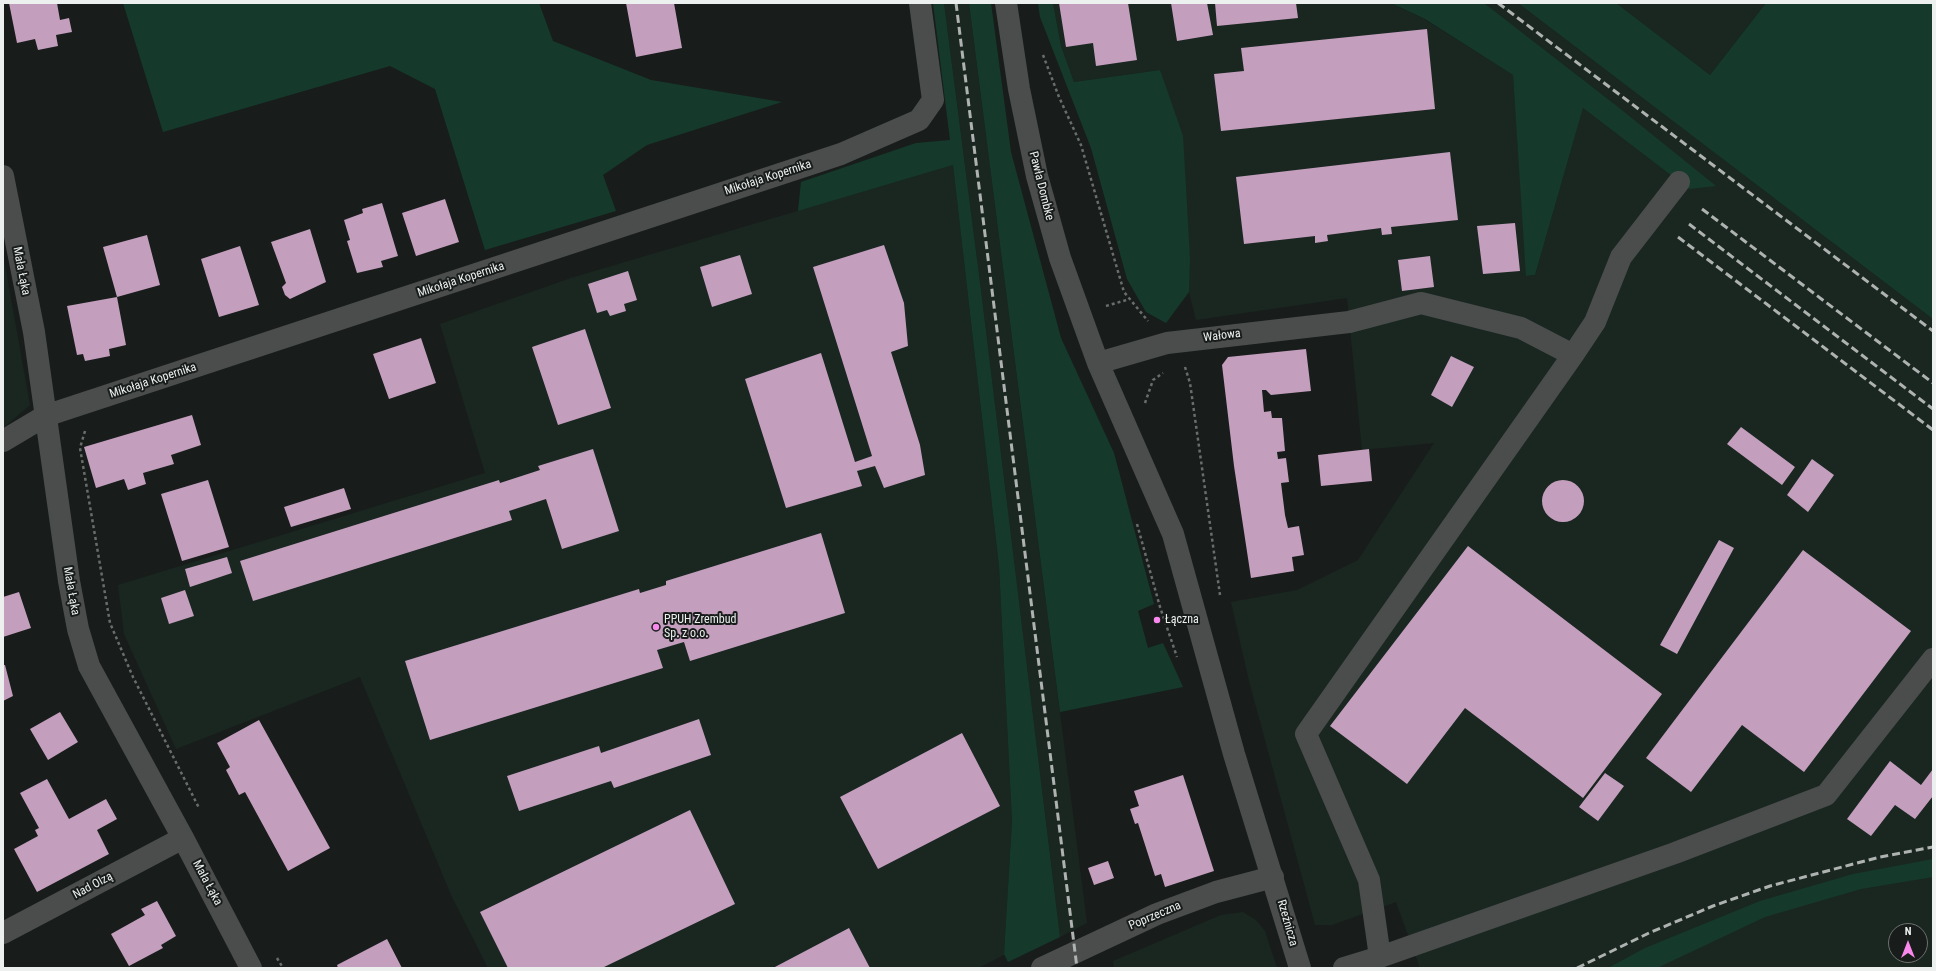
<!DOCTYPE html>
<html>
<head>
<meta charset="utf-8">
<style>
  body { margin:0 }
  #map { position:relative; width:1936px; height:971px; overflow:hidden; background:#181d1b; font-family:"Roboto Condensed",sans-serif }
  canvas { display:block }
  .frame { position:absolute; inset:0; border:4px solid #ecf0ee; pointer-events:none }
  .north { position:absolute; left:1888px; top:923px; width:40px; height:40px; box-sizing:border-box; background:#181d1b; border:1px solid #6d716f; border-radius:50%; rotate:0deg; font-size:11px; font-weight:700; line-height:16px; text-align:center; color:#ecf0ee }
  .north::after { content:''; display:block; margin:auto; width:14px; height:18px; background:#f888eb; clip-path:polygon(50% 0,100% 100%,50% 72%,0 100%) }
</style>
</head>
<body>
<div id="map">
<canvas width="1936" height="971"></canvas>
<div class="frame"></div>
<div class="north">N</div>
</div>
<script>
const context = document.querySelector('canvas').getContext('2d');
context.lineJoin = 'round';
function fill(path, color) { context.fillStyle = color; context.fill(path, 'evenodd'); }
const toPath = rows => new Path2D(rows.map(r => 'M' + r).join(''));
function stroke(path, color, width, dash) { context.strokeStyle = color; context.lineWidth = width; context.lineCap = dash ? 'butt' : 'round'; context.setLineDash(dash || []); context.stroke(path); }
function drawText(font, color, halo, rows, align = 'center') {
  context.font = font + ' "Roboto Condensed",sans-serif'; context.lineWidth = 4; context.setLineDash([]); context.textBaseline = 'middle'; context.strokeStyle = halo; context.fillStyle = color; for (const [text, x, y, turn = 0] of rows) {
    context.save(); context.translate(x, y); context.rotate((+turn || 0) * Math.PI / 180); context.textAlign = isNaN(turn) ? turn : align; if (halo) context.strokeText(text, 0, 0); context.fillText(text, 0, 0); context.restore();
  }
}
const built = toPath([
  [944,3,969,3,1087,923,1060,937,981,290],
  [1053,3,1391,3,1424,19,1513,75,1527,276,1535,275,1583,108,1689,189,1613,103,1484,3,1518,3,1933,319,1933,968,1420,968,1396,902,1332,925,1315,925,1249,681,1231,602,1297,590,1358,560,1434,443,1362,450,1347,298,1196,320,1189,292,1190,259,1160,70,1074,82,1061,46],
  [1896,931,1920,931,1920,955,1896,955],
  [1616,3,1766,3,1710,75],
  [953,165,999,566,1012,821,1004,955,978,968,488,968,452,897,360,677,176,749,124,634,118,585,485,473,440,324,571,278],
  [3,254,30,405,3,428],
  [1243,912,1256,920,1265,931,1277,968,1114,968,1113,961,1221,915]
]);
const green = toPath([
  [123,3,539,3,553,41,651,80,782,102,647,145,603,175,616,211,485,250,435,89,390,66,163,132],
  [933,3,944,3,981,290,1060,937,1008,962,1004,954,1012,821,999,566,953,165,798,211,801,182,916,143,950,140],
  [969,3,991,3,1011,152,1061,338,1114,453,1154,604,1138,611,1148,648,1163,643,1183,687,1060,712],
  [1038,3,1053,3,1061,46,1074,82,1160,70,1183,136,1190,259,1189,292,1166,323,1146,312,1127,279,1091,148,1040,17],
  [1391,3,1484,3,1613,103,1716,186,1689,189,1583,108,1535,275,1526,276,1513,75,1425,19],
  [1518,3,1616,3,1710,75,1766,3,1933,3,1933,319],
  [1933,859,1933,877,1861,889,1765,917,1657,968,1608,968,1645,948,1760,901,1853,874]
]);
const building = toPath([
  [9,3,57,3,60,20,69,18,72,32,56,35,58,46,38,50,35,39,17,43],
  [626,3,674,3,682,48,636,57],
  [1059,3,1128,3,1137,60,1096,66,1093,43,1066,47],
  [1171,3,1207,3,1213,35,1177,41],
  [1215,3,1296,3,1298,18,1217,26],
  [1427,29,1435,109,1221,131,1214,74,1244,71,1241,48],
  [1450,152,1458,220,1391,227,1392,234,1382,235,1381,228,1327,235,1328,241,1315,243,1315,236,1244,244,1236,177],
  [445,199,459,242,416,256,402,213],
  [382,203,398,256,381,261,383,267,357,273,347,241,350,240,344,220,363,213,362,209],
  [1515,223,1520,271,1483,274,1477,226],
  [310,229,326,282,290,299,285,295,282,287,286,283,271,242],
  [147,235,160,285,117,297,103,247],
  [884,245,904,303,908,346,891,352,920,445,925,475,884,488,875,466,857,471,862,486,786,508,745,379,821,353,855,462,872,456,813,267],
  [240,246,259,305,219,317,201,259],
  [740,255,752,294,712,307,700,267],
  [1430,256,1434,287,1402,291,1398,260],
  [628,271,637,300,624,304,626,311,610,316,607,310,597,313,588,284],
  [117,297,126,345,109,349,110,356,85,361,83,354,77,355,67,306],
  [585,329,611,408,558,425,532,347],
  [421,338,436,383,389,399,373,354],
  [1306,349,1311,391,1271,395,1266,390,1262,390,1264,412,1271,411,1272,418,1282,418,1285,451,1277,452,1278,459,1286,458,1289,482,1281,483,1285,515,1288,528,1299,526,1304,555,1292,557,1294,571,1251,578,1234,466,1222,365,1228,357],
  [1451,356,1474,367,1452,407,1431,395],
  [192,415,201,445,171,455,174,464,143,473,146,484,128,490,124,479,96,488,84,447],
  [1741,427,1795,467,1782,485,1727,444],
  [593,449,619,531,562,549,546,499,509,511,512,520,253,601,240,561,499,480,500,483,540,470,538,466],
  [1369,449,1372,481,1321,486,1318,455],
  [1812,459,1834,475,1808,512,1787,495],
  [208,480,229,547,182,561,161,494],
  '1542 501a21 21 0 1 1 42 0a21 21 0 1 1-42 0Z',
  [344,488,351,509,291,527,284,507],
  [821,533,845,613,690,661,684,642,657,650,663,668,430,740,405,661,639,589,640,593,666,585,666,581],
  [1719,540,1734,548,1677,654,1660,645],
  [1468,546,1662,694,1583,798,1465,708,1407,784,1330,726],
  [1803,550,1911,631,1804,772,1742,725,1691,792,1646,758],
  [227,557,232,573,190,587,185,569],
  [185,590,194,616,169,624,161,598],
  [19,592,31,628,3,637,3,597],
  [3,665,5,665,13,696,3,701],
  [60,712,78,742,48,760,30,729],
  [699,719,711,755,614,788,611,781,519,811,507,776,599,746,601,753],
  [259,720,330,848,288,871,245,792,239,795,226,770,230,767,217,743],
  [962,733,1000,806,878,869,840,797],
  [1890,761,1921,785,1933,769,1933,796,1915,819,1895,805,1871,836,1847,819],
  [1605,773,1624,786,1598,821,1579,807],
  [1183,775,1214,871,1165,887,1161,874,1155,876,1138,823,1135,824,1130,809,1139,806,1134,791],
  [47,779,69,819,106,799,117,819,97,830,109,854,37,892,14,849,38,836,35,830,39,828,20,793],
  [690,810,735,904,602,968,508,968,480,912],
  [1108,861,1114,878,1094,885,1088,868],
  [157,901,176,936,161,945,163,948,129,966,111,934,145,915,141,909],
  [849,928,870,968,773,968],
  [387,939,402,968,338,968,337,965]
]);
const path = toPath([
  [1043,55,1059,97,1081,145,1124,292,1148,321],
  [1106,306,1130,299],
  [1185,367,1190,383,1220,595],
  [1145,403,1153,380,1163,373],
  [85,431,80,448,110,623,133,677,199,808],
  [1137,524,1160,607,1177,657],
  [277,958,283,968]
]);
const minor = toPath([
  [1006,3,1019,89,1037,176,1060,258,1098,363,1173,534,1234,754,1300,968],
  [3,176,34,332,69,581,78,629,89,666,183,838,251,968],
  [1098,363,1167,343,1349,322,1421,303,1521,328,1573,355,1595,322,1621,257,1679,182],
  [3,441,45,416,841,154,919,120,933,100,920,3],
  [3,933,183,838],
  [1380,957,1369,880,1306,734,1573,355],
  [1042,968,1157,914,1216,892,1273,877],
  [1344,968,1380,957,1675,853,1826,795,1933,659]
]);
const rail = toPath([
  [956,3,1077,968],
  [1498,3,1933,331],
  [1702,209,1933,383],
  [1689,224,1933,409],
  [1678,237,1933,430],
  [1577,968,1649,933,1713,906,1770,886,1880,857,1933,847]
]);
const markers = [
  [1157,620,4,"#f888eb"],
  [656,627,4,"#f888eb"]
];
const streetNames = [
  ["Mikołaja Kopernika",768,178,-18],
  ["Pawła Dombke",1041,186,76],
  ["Mała Łąka",21,271,79],
  ["Mikołaja Kopernika",461,280,-18],
  ["Wałowa",1222,336,-7],
  ["Mikołaja Kopernika",153,381,-18],
  ["Mała Łąka",71,591,80],
  ["Mała Łąka",207,883,62],
  ["Nad Olzą",93,886,-28],
  ["Poprzeczna",1155,916,-23],
  ["Rzeźnicza",1287,923,74]
];
const poiNames = [
  ["PPUH Zrembud",664,620],
  ["Sp. z o.o.",664,634],
  ["Łączna",1165,620]
];
fill(built, '#1a2721');
fill(green, '#153a2c');
fill(building, '#c39ebd');
stroke(path, '#696e6c', 2.5, [3, 3]);
stroke(minor, '#4a4d4c', 22);
stroke(rail, '#aeb2b0', 3, [8, 4]);
for (const [x, y, r, color] of markers) { const dot = new Path2D(); dot.arc(x, y, r, 0, 2 * Math.PI); context.fillStyle = color; context.fill(dot); stroke(dot, '#181d1b', 1.5); }
drawText('12px', '#ecf0ee', '#181d1b', streetNames);
drawText('12px', '#ecf0ee', '#181d1b', poiNames, 'left');
</script>
</body>
</html>
